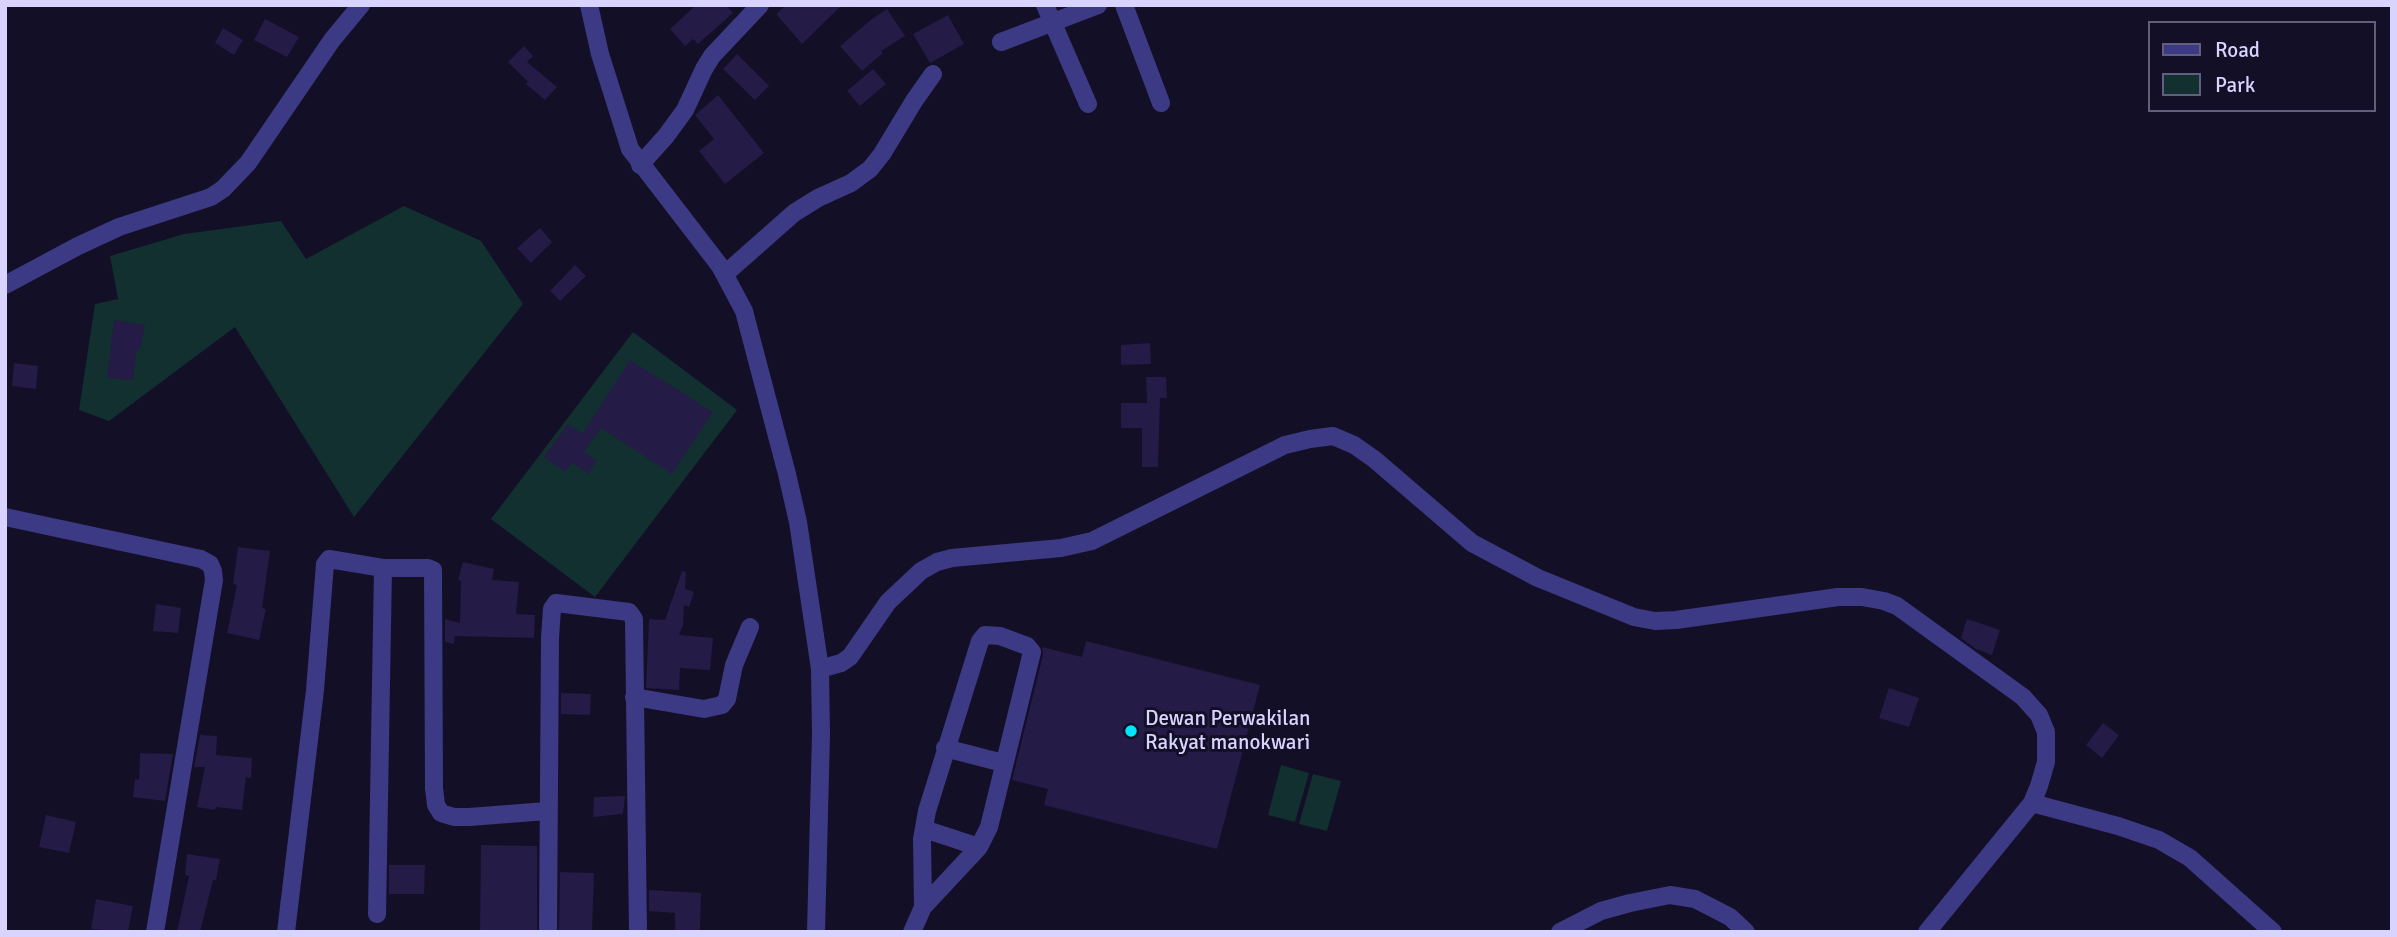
<!DOCTYPE html>
<html>
<head>
<meta charset="utf-8">
<style>
  body { margin:0 }
  #map { position:relative; width:2397px; height:937px; overflow:hidden; background:#130f26; font-family:Signika,sans-serif }
  canvas { display:block }
  .frame { position:absolute; inset:0; border:7px solid #d9d4ff; pointer-events:none }
  .legend { position:absolute; left:2148px; top:21px; width:228px; height:91px; box-sizing:border-box; background:#130f26; border:2px solid #625e7d; margin:0; padding:9px 12px; list-style:none; font-size:21px; color:#d9d4ff }
  .legend li { display:flex; align-items:center; gap:14px; height:35px }
  .legend b { width:35px; border:2px solid #625e7d }
</style>
</head>
<body>
<div id="map">
<canvas width="2397" height="937"></canvas>
<div class="frame"></div>
<ul class="legend">
<li><b style="height:9px;background:#3d3a85"></b>Road</li>
<li><b style="height:19px;background:#12302f"></b>Park</li>
</ul>
</div>
<script>
const context = document.querySelector('canvas').getContext('2d');
context.lineJoin = 'round';
function fill(path, color) { context.fillStyle = color; context.fill(path, 'evenodd'); }
const toPath = rows => new Path2D(rows.map(r => 'M' + r).join(''));
function stroke(path, color, width, dash) { context.strokeStyle = color; context.lineWidth = width; context.lineCap = dash ? 'butt' : 'round'; context.setLineDash(dash || []); context.stroke(path); }
function drawText(font, color, halo, rows, align = 'center') {
  context.font = font + ' Signika,sans-serif'; context.lineWidth = 6; context.setLineDash([]); context.textBaseline = 'middle'; context.strokeStyle = halo; context.fillStyle = color; for (const [text, x, y, turn = 0] of rows) {
    context.save(); context.translate(x, y); context.rotate((+turn || 0) * Math.PI / 180); context.textAlign = isNaN(turn) ? turn : align; if (halo) context.strokeText(text, 0, 0); context.fillText(text, 0, 0); context.restore();
  }
}
const green = toPath([
  [404,206,481,241,523,304,354,517,235,327,109,421,79,410,95,304,118,299,110,256,184,234,281,221,306,259],
  [633,332,737,410,595,597,491,519],
  [1281,765,1309,773,1295,822,1268,815],
  [1313,774,1341,781,1327,831,1299,824]
]);
const building = toPath([
  [696,5,726,5,733,13,698,44,693,39,685,46,670,29],
  [786,5,842,5,802,44,776,14],
  [887,9,905,36,881,51,883,53,862,71,840,46,872,19],
  [948,15,964,44,930,63,913,34],
  [265,19,299,37,287,57,254,40],
  [223,28,243,40,234,55,215,43],
  [524,46,533,56,527,62,557,87,545,100,526,84,528,82,508,62],
  [737,54,769,86,755,100,723,69],
  [873,69,886,84,860,106,847,91],
  [718,95,764,153,725,184,699,151,714,139,695,115],
  [540,228,552,242,531,263,517,248],
  [575,265,586,276,560,301,550,291],
  [114,320,145,325,140,349,137,349,133,380,107,378],
  [1150,343,1151,364,1121,365,1121,345],
  [630,360,713,412,672,474,601,428,584,452,597,461,588,474,572,463,565,472,544,457,568,424,582,434],
  [14,363,38,366,36,389,12,386],
  [1146,377,1166,377,1167,398,1160,398,1158,467,1142,467,1142,428,1121,428,1121,403,1147,403],
  [238,547,270,551,262,608,266,609,259,640,227,633,237,585,233,584],
  [463,562,494,569,492,580,519,582,516,614,535,615,534,638,455,636,454,644,445,642,445,619,460,623,461,581,458,580],
  [682,571,686,572,685,589,694,592,689,607,684,605,683,625,679,635,713,638,710,670,680,668,679,690,646,688,649,619,665,620],
  [156,604,181,608,178,633,153,631],
  [1967,619,2000,630,1992,655,1976,649,1961,638],
  [1086,641,1260,685,1217,849,1044,805,1048,789,1012,780,1043,655,1042,647,1082,657],
  [1889,688,1919,698,1909,727,1879,718],
  [561,693,591,694,590,715,561,714],
  [2103,723,2119,735,2102,758,2086,745],
  [200,735,217,736,216,755,252,758,251,778,246,777,242,810,216,807,215,810,197,807,205,767,194,767],
  [140,753,173,754,165,801,133,797,135,779,139,780],
  [625,796,623,814,593,817,594,797],
  [46,815,76,822,69,853,39,847],
  [481,845,537,846,537,932,480,932],
  [187,854,220,859,216,880,213,880,200,932,177,932,189,876,185,875],
  [389,865,425,865,424,894,389,894],
  [560,872,594,873,592,931,559,930],
  [649,890,701,893,700,932,675,932,675,913,649,911],
  [96,899,133,906,128,932,91,929]
]);
const minor = toPath([
  [589,5,600,54,630,149,720,266,744,311,787,474,798,522,820,669,821,734,816,932],
  [1045,5,1088,104],
  [1124,5,1161,103],
  [1001,42,1098,5],
  [640,165,666,136,685,110,704,69,712,56,760,5],
  [725,274,794,213,818,198,851,183,870,169,882,154,914,101,933,74],
  [5,285,78,246,119,227,211,197,223,189,248,163,332,40,361,5],
  [5,517,201,559,210,564,213,571,214,580,155,932],
  [820,669,841,663,850,657,888,602,921,571,937,562,952,558,1061,548,1092,541,1285,445,1310,439,1333,436,1354,445,1374,459,1472,543,1538,578,1634,617,1655,621,1676,620,1838,597,1862,597,1884,601,1897,606,2023,697,2039,715,2046,732,2046,762,2039,786,2032,803,1927,932],
  [634,697,704,709,722,705,727,699,734,665,750,627],
  [945,748,1003,763],
  [2032,803,2118,826,2159,840,2190,858,2273,932],
  [924,829,979,847],
  [377,914,383,568],
  [286,932,315,690,325,564,329,559,383,568,428,568,433,570,434,788,436,805,441,813,454,817,469,817,547,811],
  [548,932,550,638,552,609,556,603,629,612,634,619,638,932],
  [912,932,923,907,979,847,989,827,1032,652,1027,646,1000,636,985,635,980,641,927,811,922,839,923,907],
  [1560,932,1601,911,1630,903,1670,895,1695,899,1730,917,1746,932]
]);
const markers = [
  [1131,731,7,"#00e5ff"]
];
const poiNames = [
  ["Dewan Perwakilan",1145,719],
  ["Rakyat manokwari",1145,743]
];
fill(green, '#12302f');
fill(building, '#241b47');
stroke(minor, '#3d3a85', 18);
for (const [x, y, r, color] of markers) { const dot = new Path2D(); dot.arc(x, y, r, 0, 2 * Math.PI); context.fillStyle = color; context.fill(dot); stroke(dot, '#130f26', 2.5); }
drawText('21px', '#d9d4ff', '#130f26', poiNames, 'left');
</script>
</body>
</html>
